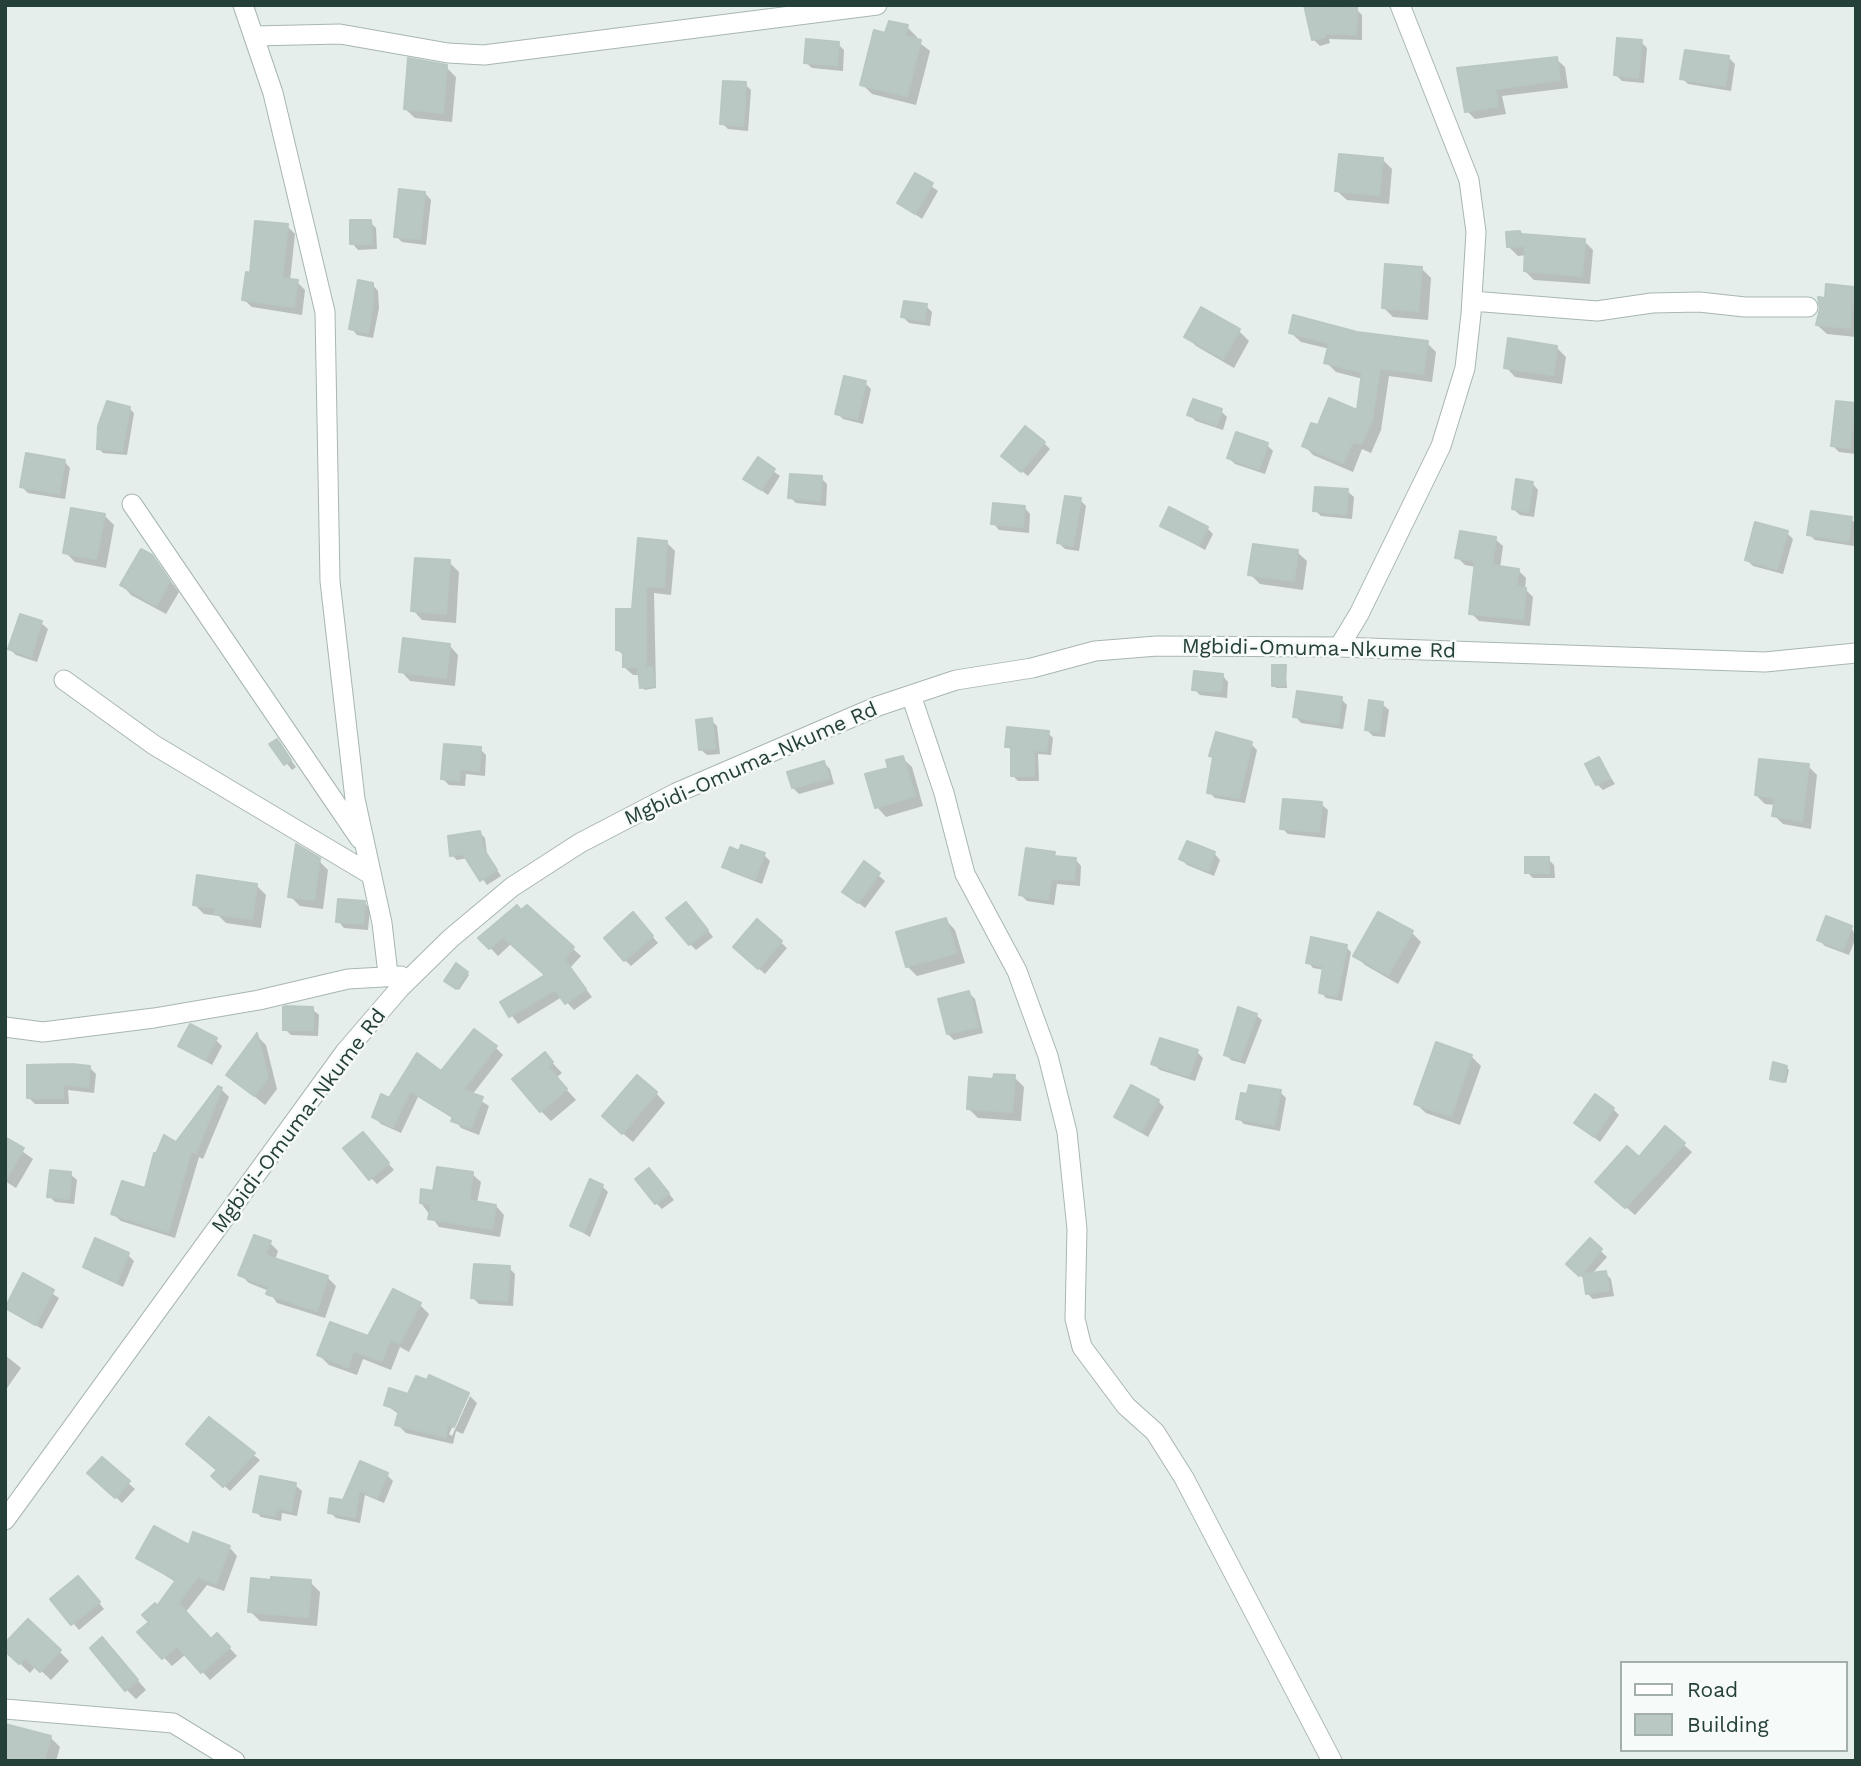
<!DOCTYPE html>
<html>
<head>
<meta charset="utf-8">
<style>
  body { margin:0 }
  #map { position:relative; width:1861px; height:1766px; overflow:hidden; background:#e5eeea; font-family:"Work Sans",sans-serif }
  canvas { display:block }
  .frame { position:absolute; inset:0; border:7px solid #253f39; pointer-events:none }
  .legend { position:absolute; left:1620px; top:1661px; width:228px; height:91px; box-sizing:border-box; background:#f6faf8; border:2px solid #a2afac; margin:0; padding:9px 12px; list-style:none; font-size:21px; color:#253f39 }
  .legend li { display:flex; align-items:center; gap:14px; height:35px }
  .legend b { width:35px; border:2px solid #a2afac }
</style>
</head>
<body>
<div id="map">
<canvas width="1861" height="1766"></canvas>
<div class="frame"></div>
<ul class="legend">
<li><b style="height:9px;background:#fff"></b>Road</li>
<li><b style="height:19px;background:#bac8c3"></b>Building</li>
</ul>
</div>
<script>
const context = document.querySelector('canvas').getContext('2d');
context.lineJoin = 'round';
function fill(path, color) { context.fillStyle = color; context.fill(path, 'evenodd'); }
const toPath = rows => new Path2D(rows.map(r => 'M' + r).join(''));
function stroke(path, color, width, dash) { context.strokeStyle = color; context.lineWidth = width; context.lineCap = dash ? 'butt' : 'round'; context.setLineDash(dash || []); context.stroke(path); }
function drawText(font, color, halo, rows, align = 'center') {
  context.font = font + ' "Work Sans",sans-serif'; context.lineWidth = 5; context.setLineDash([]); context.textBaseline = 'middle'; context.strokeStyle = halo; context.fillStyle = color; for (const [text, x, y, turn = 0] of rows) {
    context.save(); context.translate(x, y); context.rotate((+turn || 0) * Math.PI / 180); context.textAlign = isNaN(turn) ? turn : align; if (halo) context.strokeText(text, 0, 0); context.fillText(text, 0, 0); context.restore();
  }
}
const shadow = toPath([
  [1306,5,1356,9,1362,15,1362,40,1329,39,1330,43,1320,46,1313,39],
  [907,27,917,37,916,40,930,51,916,105,872,94,862,84,887,35],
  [1641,42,1647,48,1644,83,1622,81,1616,75],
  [838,44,844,50,843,71,812,68,805,62],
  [1729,58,1735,64,1731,91,1688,84,1682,78],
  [1556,59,1565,67,1568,88,1502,96,1506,114,1475,119,1467,111,1459,70],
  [446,67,456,77,452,122,415,118,405,109],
  [745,84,751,90,748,131,728,129,722,123],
  [1382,159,1392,169,1389,204,1347,200,1337,191],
  [916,175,938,191,922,219,899,203],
  [425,193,431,200,426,245,402,242,396,236],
  [370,222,376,228,377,249,358,250,352,243],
  [287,226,295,234,290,281,297,282,305,290,302,315,252,307,243,299,251,275],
  [1523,236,1584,241,1593,250,1590,284,1534,280,1525,271,1527,255,1518,256,1509,247],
  [1421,268,1431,278,1428,320,1393,317,1383,307],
  [372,284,378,291,379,308,373,338,357,335,351,328],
  [1853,289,1856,337,1827,334,1817,325,1826,299],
  [926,306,932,312,930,326,909,323,903,317],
  [1201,310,1239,331,1249,341,1234,368,1196,346,1186,336],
  [1291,333,1356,333,1427,343,1436,352,1432,382,1389,376,1381,430,1371,453,1362,449,1353,472,1313,455,1304,445,1319,428,1358,413,1363,379,1336,372,1326,362,1330,349,1301,342],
  [1557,348,1566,357,1562,384,1515,377,1506,367],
  [865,383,871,389,863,424,843,419,837,413],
  [1854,404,1856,454,1839,452,1833,446],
  [129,408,134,413,127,455,103,453,98,448],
  [1221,411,1227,417,1223,430,1196,421,1189,415],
  [1044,443,1050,449,1028,476,1010,462],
  [1267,445,1273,451,1265,474,1235,464,1229,458],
  [758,460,780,476,768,495,745,479],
  [64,461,70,468,65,499,28,493,22,487],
  [821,478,827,484,826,506,796,503,790,497],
  [1532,483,1538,490,1534,517,1520,515,1513,509],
  [1347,491,1354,497,1352,519,1321,516,1315,510],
  [1080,500,1086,506,1079,551,1065,549,1059,543],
  [1024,507,1030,514,1029,533,999,530,993,523],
  [104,515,114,525,106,568,75,562,65,552],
  [1851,519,1856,524,1854,546,1815,540,1809,534],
  [1162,526,1207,528,1213,534,1205,550],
  [1787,533,1793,539,1783,574,1753,566,1747,560],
  [1495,539,1503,546,1500,568,1518,570,1526,578,1525,589,1533,597,1530,626,1479,621,1471,613,1476,567,1465,565,1457,557],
  [667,543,675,551,671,595,654,593,656,688,644,690,640,675,633,675,624,667,625,657,618,650],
  [1297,552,1307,561,1303,590,1260,584,1250,574],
  [151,556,179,592,166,614,131,595,122,585],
  [449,562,459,572,456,623,422,620,413,610],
  [21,616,41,623,48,629,37,662,16,655,10,649],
  [449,645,458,655,455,686,410,681,401,671],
  [1285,667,1287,688,1276,688,1274,685],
  [1222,675,1228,682,1227,698,1200,695,1194,689],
  [1341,699,1347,705,1343,729,1301,723,1295,716],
  [1382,704,1389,710,1385,737,1373,736,1367,730],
  [711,720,717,726,720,754,707,755,700,749],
  [1048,733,1053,738,1051,755,1038,754,1039,781,1018,781,1013,776,1013,752,1007,746],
  [277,741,296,767,292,770,272,745],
  [1251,744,1257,750,1245,803,1215,798,1209,792],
  [480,749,486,755,485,776,466,774,465,786,449,785,443,779],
  [902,758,912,767,923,806,886,817,877,807,890,769],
  [1599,759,1615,784,1603,790,1597,784],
  [824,763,830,769,834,784,799,794,793,788],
  [1808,766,1817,775,1811,829,1783,824,1774,815,1776,805,1765,804,1756,795],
  [1321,804,1328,810,1325,838,1288,834,1282,828],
  [480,833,485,838,487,855,501,876,487,885,468,858,457,860,452,855],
  [740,853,764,855,770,861,762,884,731,872,724,866],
  [1214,853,1220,860,1214,876,1187,865,1181,859],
  [1054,854,1058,858,1075,859,1081,866,1080,886,1057,884,1054,905,1027,901,1021,895],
  [1548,859,1554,865,1555,878,1533,878,1527,872],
  [318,860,328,870,323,909,300,906,290,896],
  [865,864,885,881,865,908,851,897],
  [256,885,266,895,261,928,226,923,219,916,204,914,195,905],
  [364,902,370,909,368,930,344,928,338,921],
  [527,908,581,956,570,968,592,997,574,1010,562,997,518,1024,502,1002,548,975,512,943,498,956,481,938],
  [692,910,713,937,696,950,690,944],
  [946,920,955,930,965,963,917,976,907,966],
  [639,921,658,943,631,966,625,960],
  [757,921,787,948,765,974,741,953],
  [1851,927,1856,937,1849,955,1825,946,1819,940],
  [1412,933,1421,942,1398,984,1365,965,1356,956],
  [1346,947,1351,952,1342,1001,1326,998,1321,992,1325,970,1313,968,1308,962],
  [467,973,469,975,459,990,449,983],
  [969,993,975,999,983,1033,954,1040,948,1034],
  [312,1009,319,1015,318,1036,291,1035,285,1029],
  [1256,1015,1262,1020,1245,1064,1231,1060,1226,1054],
  [257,1036,266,1045,277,1089,265,1105,228,1075],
  [216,1040,222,1046,212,1065,180,1046],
  [495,1047,503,1055,472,1095,489,1106,479,1135,461,1128,454,1119,418,1097,401,1133,381,1124,374,1117,390,1100],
  [1197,1052,1203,1058,1195,1081,1160,1070,1153,1064],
  [544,1054,562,1073,556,1078,576,1100,551,1121,541,1111],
  [1471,1056,1481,1066,1460,1125,1426,1113,1416,1104],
  [1786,1067,1789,1070,1786,1083,1772,1078],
  [90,1068,96,1074,94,1093,68,1090,69,1104,35,1104,29,1098],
  [1014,1077,1024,1087,1021,1121,978,1118,968,1108,995,1081],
  [221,1089,229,1097,203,1159,199,1157,175,1238,121,1221,113,1214,146,1191,176,1144],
  [1280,1092,1286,1098,1280,1131,1244,1124,1238,1118],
  [656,1093,665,1103,633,1142,614,1126],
  [1158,1101,1164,1107,1148,1137,1116,1117],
  [1613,1109,1619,1115,1600,1142,1576,1123],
  [5,1139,33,1159,16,1188,5,1181],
  [369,1141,394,1170,377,1184,371,1178],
  [1683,1144,1692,1152,1635,1215,1606,1190,1639,1159],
  [70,1174,77,1180,74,1204,55,1202,49,1196],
  [472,1174,481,1182,477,1203,496,1206,504,1215,500,1237,439,1227,421,1203],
  [655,1176,674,1200,662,1209,656,1203],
  [602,1186,608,1192,590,1237,572,1226],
  [1590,1241,1607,1257,1591,1275,1605,1273,1611,1279,1614,1296,1593,1299,1587,1293,1585,1280,1568,1264],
  [270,1243,278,1251,275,1260,327,1277,336,1286,325,1318,277,1303,269,1291,249,1283,240,1274],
  [128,1255,134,1261,123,1287,91,1272,85,1266],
  [509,1268,515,1274,513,1306,479,1304,473,1298],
  [24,1275,59,1298,42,1329,6,1307],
  [419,1304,429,1314,409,1352,400,1347,391,1370,363,1359,357,1375,329,1365,319,1355,369,1338],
  [5,1355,21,1368,5,1391],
  [468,1394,449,1434,452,1436,470,1396,477,1403,463,1434,456,1431,453,1444,406,1433,397,1424,400,1415,386,1405],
  [209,1420,260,1460,230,1491,214,1476,219,1471],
  [361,1463,387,1475,393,1481,384,1503,365,1495,360,1523,336,1518,330,1512,344,1502],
  [90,1473,128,1483,135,1489,122,1503],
  [295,1485,302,1491,297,1516,282,1513,281,1521,261,1517,255,1511],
  [229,1547,237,1556,224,1591,207,1585,185,1613,211,1641,225,1643,237,1656,210,1680,186,1654,172,1666,140,1632,151,1622,177,1583,138,1558,190,1548],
  [310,1582,320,1592,317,1626,260,1621,250,1611],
  [84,1584,104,1609,79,1630,52,1599],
  [111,1649,146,1690,136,1699,126,1689],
  [59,1651,69,1661,51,1680,36,1666,30,1673,13,1657],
  [50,1737,60,1747,56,1761,5,1761]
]);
const building = toPath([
  [1304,5,1357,7,1356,34,1324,34,1325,37,1312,40,1304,5],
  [889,21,908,25,905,36,921,40,907,96,860,85,874,30,885,33,889,21],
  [1617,38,1642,40,1638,78,1614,75,1617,38],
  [806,39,839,42,837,65,804,63,806,39],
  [1685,50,1729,56,1725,86,1680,79,1685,50],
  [1557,57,1560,80,1495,89,1498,106,1465,112,1457,68,1557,57],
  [408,58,447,65,443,113,404,109,408,58],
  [723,81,746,82,743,126,720,124,723,81],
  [1339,154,1383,158,1379,195,1335,191,1339,154],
  [915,173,933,183,915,214,897,203,915,173],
  [399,189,425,192,420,239,394,237,399,189],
  [350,220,371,220,372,244,350,244,350,220],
  [255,221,288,224,282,278,298,280,294,307,242,300,246,272,250,273,255,221],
  [1520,231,1521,234,1585,239,1582,276,1524,271,1525,246,1507,247,1506,232,1520,231],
  [1385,264,1422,267,1418,311,1382,308,1385,264],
  [358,280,373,283,373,301,368,333,349,329,358,280],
  [1826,284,1854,287,1850,328,1816,325,1820,308,1818,297,1825,298,1826,284],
  [904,301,927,304,924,321,901,317,904,301],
  [1201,307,1240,329,1223,359,1184,337,1201,307],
  [1293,315,1357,332,1428,341,1423,374,1380,368,1372,420,1361,444,1353,441,1343,463,1302,446,1311,423,1318,425,1329,398,1357,410,1362,372,1324,363,1329,343,1289,333,1293,315],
  [1508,338,1557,346,1553,375,1504,368,1508,338],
  [844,376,866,381,857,419,835,414,844,376],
  [1193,399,1222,409,1217,425,1187,415,1193,399],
  [107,401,130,407,122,451,97,449,98,426,107,401],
  [1836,401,1855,403,1850,448,1831,446,1836,401],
  [1025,426,1045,442,1021,472,1001,456,1025,426],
  [1236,432,1268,443,1259,469,1227,458,1236,432],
  [26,453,65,460,59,494,20,487,26,453],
  [758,457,775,469,761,490,743,479,758,457],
  [790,474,822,476,820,501,788,498,790,474],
  [1516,479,1533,482,1528,512,1512,509,1516,479],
  [1315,487,1348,489,1346,514,1313,511,1315,487],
  [1065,496,1081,498,1073,546,1057,543,1065,496],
  [993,503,1025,506,1023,527,991,524,993,503],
  [1169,507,1208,527,1199,545,1160,526,1169,507],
  [71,508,105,514,96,559,63,553,71,508],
  [1811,511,1852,517,1848,541,1807,535,1811,511],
  [1755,522,1788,531,1777,569,1745,560,1755,522],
  [1460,531,1496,537,1492,565,1519,569,1516,587,1526,588,1523,619,1469,614,1475,561,1455,558,1460,531],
  [638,538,667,541,664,587,646,586,646,667,623,667,623,651,616,650,616,609,632,609,638,538],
  [1253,544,1298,550,1294,581,1248,575,1253,544],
  [141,549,152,555,170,581,156,606,120,585,141,549],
  [415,558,450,560,446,614,411,611,415,558],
  [20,614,42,621,31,657,8,649,20,614],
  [403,638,450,644,446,678,399,672,403,638],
  [1272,665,1286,665,1285,686,1272,686,1272,665],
  [652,667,655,686,640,688,638,669,652,667],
  [1194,671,1223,674,1221,692,1192,690,1194,671],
  [1297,691,1342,697,1338,724,1293,717,1297,691],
  [1369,700,1383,702,1379,732,1365,730,1369,700],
  [712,718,715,748,699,750,696,720,712,718],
  [1007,727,1049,731,1046,751,1034,750,1034,776,1011,776,1011,747,1005,747,1007,727],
  [1216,732,1252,742,1239,798,1207,793,1213,757,1209,756,1216,732],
  [277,739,291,760,284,765,269,744,277,739],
  [444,744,481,747,479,771,460,769,459,781,441,779,444,744],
  [903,756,915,796,875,808,865,774,888,768,886,760,903,756],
  [1599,757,1610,778,1596,785,1585,764,1599,757],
  [1759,759,1809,764,1802,821,1772,816,1775,798,1755,795,1759,759],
  [824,761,829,778,792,788,787,772,824,761],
  [1283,799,1322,802,1319,832,1280,829,1283,799],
  [480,831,483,848,497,870,480,881,463,854,450,856,448,836,480,831],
  [1187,841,1215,852,1208,871,1179,859,1187,841],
  [296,844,320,858,314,900,288,897,296,844],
  [741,845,765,853,755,879,722,867,730,847,739,851,741,845],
  [1026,848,1055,852,1054,856,1076,858,1074,880,1051,879,1048,900,1019,895,1026,848],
  [1525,857,1549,857,1549,873,1525,873,1525,857],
  [864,861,880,873,858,903,842,892,864,861],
  [197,875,257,884,252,919,214,914,215,908,193,905,197,875],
  [338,899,365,901,363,924,336,922,338,899],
  [686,902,708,930,689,945,666,918,686,902],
  [517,905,521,910,527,905,574,947,564,959,586,989,565,1004,555,990,509,1017,500,1002,545,975,503,937,489,949,478,938,517,905],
  [633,912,653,936,624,961,604,938,633,912],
  [1378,912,1413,931,1388,975,1353,956,1378,912],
  [1826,916,1852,926,1843,950,1817,940,1826,916],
  [946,918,956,953,906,967,896,932,946,918],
  [757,919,782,941,758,969,733,947,757,919],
  [1311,937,1347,945,1337,996,1319,993,1323,966,1306,963,1311,937],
  [456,963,468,972,456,989,444,981,456,963],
  [969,991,978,1027,947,1034,938,999,969,991],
  [286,1006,313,1007,313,1030,283,1030,283,1007,286,1006],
  [1238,1007,1257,1014,1240,1060,1224,1055,1238,1007],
  [190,1024,217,1038,205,1060,178,1046,190,1024],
  [474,1029,497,1046,463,1090,483,1097,471,1128,451,1121,453,1117,410,1091,393,1127,372,1117,381,1094,389,1098,417,1053,441,1071,474,1029],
  [257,1033,268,1078,254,1096,226,1075,257,1033],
  [1160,1038,1198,1050,1189,1076,1151,1064,1160,1038],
  [1436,1042,1472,1055,1451,1116,1414,1104,1436,1042],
  [545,1052,553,1062,548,1067,567,1089,540,1112,512,1079,545,1052],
  [1773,1062,1787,1066,1783,1082,1770,1079,1773,1062],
  [72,1064,90,1066,88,1087,63,1084,63,1098,27,1098,27,1065,72,1064],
  [994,1074,1015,1075,1012,1112,967,1109,969,1077,993,1079,994,1074],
  [637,1075,657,1092,622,1134,602,1116,637,1075],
  [1131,1085,1159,1100,1141,1132,1114,1117,1131,1085],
  [1249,1085,1281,1090,1274,1125,1236,1119,1241,1093,1247,1094,1249,1085],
  [218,1086,222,1088,196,1153,191,1151,168,1232,111,1214,122,1181,145,1188,154,1153,156,1154,164,1135,176,1142,218,1086],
  [1595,1094,1614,1108,1594,1137,1574,1123,1595,1094],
  [1665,1126,1685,1143,1625,1208,1595,1182,1627,1146,1639,1157,1665,1126],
  [363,1132,389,1163,369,1180,343,1148,363,1132],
  [5,1137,24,1148,5,1181,5,1137],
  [437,1167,473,1172,469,1200,496,1205,492,1229,428,1219,431,1205,420,1203,421,1189,433,1191,437,1167],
  [649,1168,669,1193,655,1204,635,1179,649,1168],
  [50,1170,71,1172,69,1199,47,1197,50,1170],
  [590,1179,603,1185,584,1232,570,1226,590,1179],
  [254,1235,271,1241,265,1255,328,1276,317,1311,266,1294,269,1287,238,1275,254,1235],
  [95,1238,129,1253,117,1282,83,1267,95,1238],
  [1590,1238,1602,1249,1579,1276,1566,1264,1590,1238],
  [474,1264,510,1266,507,1301,471,1298,474,1264],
  [1606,1271,1609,1290,1586,1294,1583,1274,1606,1271],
  [23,1273,54,1290,35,1325,5,1308,23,1273],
  [393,1289,421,1303,399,1344,390,1339,382,1361,353,1351,348,1367,317,1355,330,1322,368,1336,393,1289],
  [429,1375,469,1393,454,1427,448,1424,445,1437,395,1425,399,1410,384,1405,389,1388,408,1394,416,1376,427,1380,429,1375],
  [209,1417,255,1453,223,1487,211,1476,217,1470,186,1444,209,1417],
  [102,1457,130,1481,115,1498,87,1473,102,1457],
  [360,1461,388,1473,377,1498,359,1490,355,1517,328,1513,330,1498,343,1500,360,1461],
  [260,1476,296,1483,291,1511,277,1508,275,1516,253,1512,260,1476],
  [154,1526,189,1545,193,1532,230,1546,216,1584,198,1577,178,1603,211,1639,217,1633,230,1647,201,1673,177,1646,162,1659,137,1632,149,1622,142,1615,155,1603,157,1606,176,1580,136,1558,154,1526],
  [78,1576,100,1602,71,1625,50,1599,78,1576],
  [271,1577,311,1580,308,1617,248,1612,251,1578,271,1580,271,1577],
  [28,1619,61,1650,40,1672,25,1658,19,1664,5,1651,5,1643,28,1619],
  [102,1637,138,1680,125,1691,90,1648,102,1637],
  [5,1724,51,1736,44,1761,5,1761,5,1724]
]);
const minor = toPath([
  [243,5,273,93,325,312,330,581,355,799,382,923,388,974],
  [254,36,340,34,448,53,484,55,877,5],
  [1472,301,1597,311,1652,303,1699,302,1745,307,1808,307],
  [132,504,360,839],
  [1339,647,1359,614,1441,446,1465,368,1471,314,1476,232,1469,180,1400,5],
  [64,680,154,745,370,874],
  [911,695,944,793,965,874,1017,971,1048,1056,1067,1132,1077,1229,1075,1319,1082,1347,1126,1406,1155,1432,1184,1478,1332,1761],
  [5,1027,43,1032,154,1018,259,1000,348,979,401,976],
  [5,1520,345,1052,400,988,451,938,512,887,580,843,676,793,878,706,956,680,1032,668,1095,651,1157,646,1339,647,1765,662,1856,653],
  [5,1709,173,1723,235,1761]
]);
const streetNames = [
  ["Mgbidi-Omuma-Nkume Rd",1319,649,1],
  ["Mgbidi-Omuma-Nkume Rd",751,764,-24],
  ["Mgbidi-Omuma-Nkume Rd",299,1121,-53]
];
fill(shadow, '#0003');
fill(building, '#bac8c3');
stroke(building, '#b8c7c1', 2);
stroke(minor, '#a8b6b1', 21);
stroke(minor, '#fff', 19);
drawText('21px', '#253f39', '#f6faf8', streetNames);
</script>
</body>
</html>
